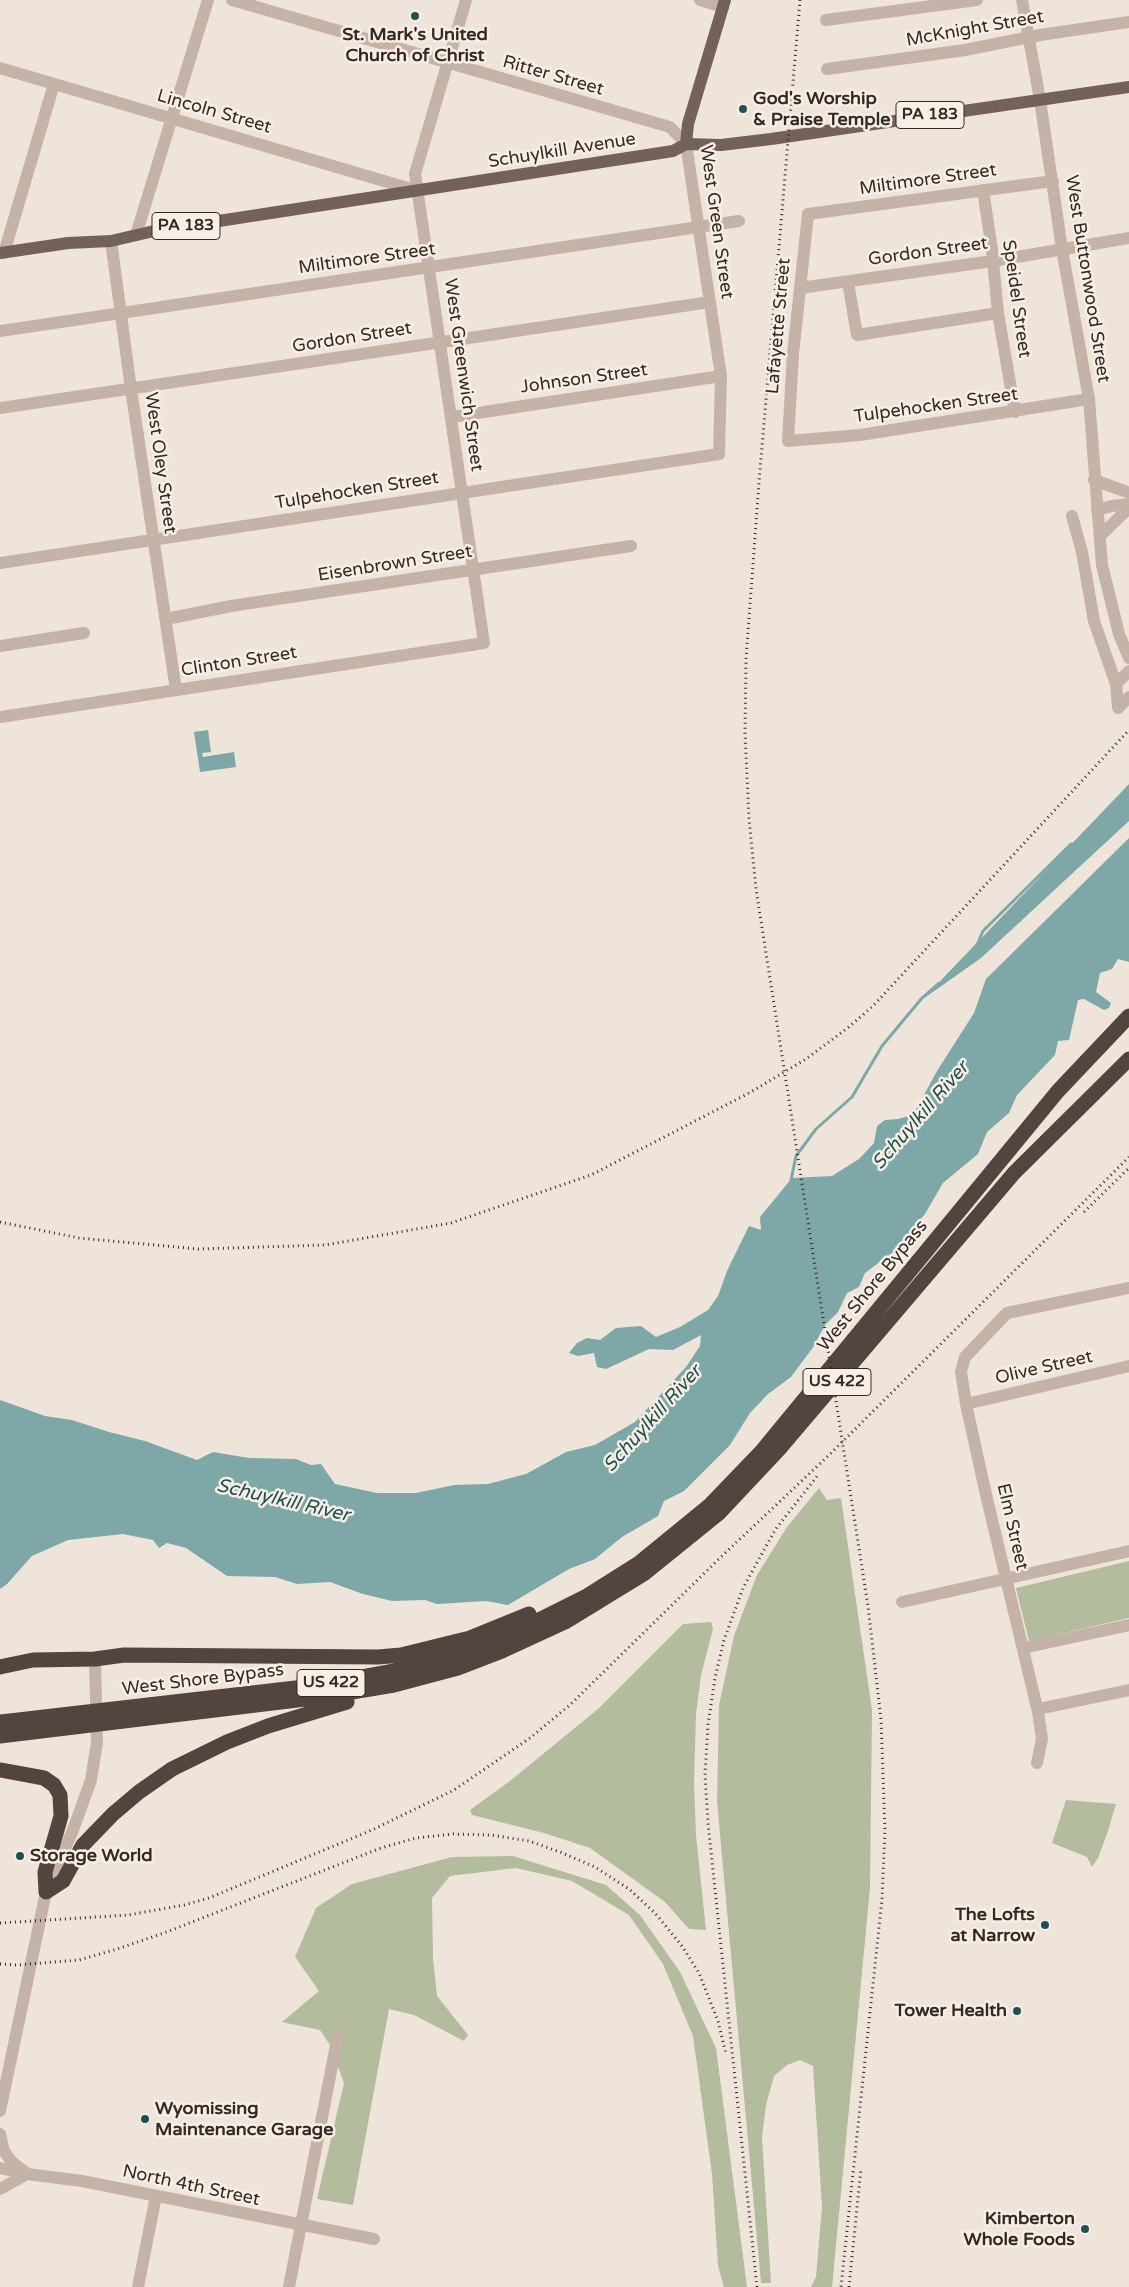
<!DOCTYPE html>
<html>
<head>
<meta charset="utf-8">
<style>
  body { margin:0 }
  canvas { display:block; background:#eee4da }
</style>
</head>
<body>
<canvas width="1129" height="2287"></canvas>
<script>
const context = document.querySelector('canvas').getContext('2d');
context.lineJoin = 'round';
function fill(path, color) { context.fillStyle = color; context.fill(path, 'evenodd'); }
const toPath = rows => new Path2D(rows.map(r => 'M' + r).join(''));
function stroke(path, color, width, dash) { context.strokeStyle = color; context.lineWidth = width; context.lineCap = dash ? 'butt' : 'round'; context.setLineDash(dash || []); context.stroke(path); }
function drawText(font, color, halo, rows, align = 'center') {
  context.font = font + ' "Varela Round",sans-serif'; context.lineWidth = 5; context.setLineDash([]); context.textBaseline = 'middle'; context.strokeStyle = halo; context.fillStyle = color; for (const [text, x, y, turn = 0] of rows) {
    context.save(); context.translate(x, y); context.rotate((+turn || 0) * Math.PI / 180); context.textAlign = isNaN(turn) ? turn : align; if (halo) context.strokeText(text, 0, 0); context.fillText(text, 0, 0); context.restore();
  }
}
const green = toPath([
  [819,1488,827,1500,841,1498,872,1710,870,1888,832,2287,811,2287,816,2277,822,2207,813,2066,800,2060,787,2065,774,2076,766,2105,762,2137,771,2283,761,2283,717,1801,719,1705,734,1636,757,1575,787,1527],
  [1129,1561,1129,1618,1029,1641,1016,1588],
  [711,1622,713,1629,701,1675,696,1714,694,1783,696,1835,706,1930,689,1929,665,1902,590,1848,544,1833,472,1815,470,1810,510,1781,598,1709,683,1624],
  [1066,1800,1116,1804,1107,1834,1098,1858,1092,1867,1087,1857,1052,1843],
  [513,1856,606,1885,640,1915,680,1972,716,2048,747,2287,724,2287,718,2266,712,2174,693,2036,663,1964,629,1915,572,1881,516,1868,450,1876,432,1898,433,1958,437,1996,468,2035,464,2041,414,2015,389,2009,353,2205,317,2199,344,2083,330,2045,320,2030,282,2022,319,1991,295,1957,316,1908,352,1884,452,1857]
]);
const water = toPath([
  [208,730,211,752,202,753,203,757,234,752,236,767,200,772,194,732],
  [1129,784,1129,821,981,958,923,999],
  [1129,838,1129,962,1118,959,1112,969,1100,973,1096,992,1111,1003,1109,1008,1104,1010,1084,999,1078,1000,1069,1040,1058,1041,1055,1055,1017,1095,1009,1113,987,1132,978,1154,943,1183,925,1214,892,1253,865,1273,859,1287,847,1293,838,1312,825,1325,814,1346,791,1377,768,1394,750,1413,730,1445,684,1491,664,1501,658,1516,622,1537,595,1559,569,1569,508,1605,486,1601,437,1604,425,1600,392,1601,363,1594,330,1582,297,1584,275,1577,227,1576,186,1548,167,1543,159,1548,153,1540,123,1534,68,1540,32,1556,7,1584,0,1589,0,1400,45,1416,72,1420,109,1432,145,1441,197,1460,213,1452,249,1458,296,1459,311,1465,321,1464,335,1484,377,1493,416,1493,454,1485,488,1484,526,1474,566,1452,595,1445,635,1422,686,1367,700,1346,701,1335,673,1350,649,1349,606,1369,597,1367,594,1353,578,1356,569,1353,577,1343,587,1338,600,1340,616,1328,641,1326,656,1337,680,1327,708,1310,718,1296,727,1271,749,1226,761,1230,760,1217,792,1178,832,1176,859,1159,874,1143,877,1126,885,1120,898,1119,913,1115,937,1071,974,1013,986,979]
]);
const stream = toPath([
  [977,945,983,931,1071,844],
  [791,1180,796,1156,816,1129,852,1097,882,1046,922,998,939,983]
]);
const minor = toPath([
  [700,0,723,7],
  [1022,0,1040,100,1062,249,1089,399,1102,565,1119,634,1129,658],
  [826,20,977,0],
  [0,68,418,191],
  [827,69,965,50,1040,35,1129,22],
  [1053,181,808,214,793,354,788,441,860,435,1089,399],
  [983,190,992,250,998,313,1015,412],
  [136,235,208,0],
  [111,241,131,389,176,690],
  [4,253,54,84],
  [848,282,857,335,998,313],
  [800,288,993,261,1129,238],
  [0,331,739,221],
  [0,408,710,302],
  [451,417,721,376],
  [1094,480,1127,492],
  [1097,510,1112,506,1129,504],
  [1072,516,1082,552,1094,621,1116,684,1118,708],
  [1100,536,1129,508],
  [0,563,719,454,721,376,686,144,670,127,232,0],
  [166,619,231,606,631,546],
  [0,646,84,633],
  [1116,684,1129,671],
  [1118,708,1129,697],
  [0,717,484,643,415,174,466,0],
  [966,1404,1129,1366],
  [902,1602,1129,1551],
  [1023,1648,1129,1625],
  [1038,1709,1129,1690],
  [1037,1763,1042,1739,1038,1712,987,1499,966,1404,961,1372,965,1357,1007,1313,1129,1288],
  [0,2111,46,1892,73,1830,91,1780,97,1742,95,1659],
  [0,2134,4,2151,12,2162,25,2172],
  [0,2168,27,2174,82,2181,374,2239],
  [0,2189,27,2174],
  [138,2287,156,2196],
  [289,2287,338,2035]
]);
const major = toPath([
  [686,144,688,124,725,0],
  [0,253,68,243,111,241,154,231,673,151,686,144,721,145,771,139,1129,87]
]);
const highway = toPath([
  [0,1667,33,1660,95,1659,124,1655,378,1657,401,1655,470,1638,529,1614],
  [0,1722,313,1686,405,1669,458,1654,511,1634,585,1597,639,1563,710,1505,761,1452,1058,1091,1129,1016],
  [0,1736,322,1697,394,1685,458,1668,502,1651,565,1622,645,1573,718,1514,781,1447,1014,1173,1129,1059],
  [0,1770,44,1778,54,1785,60,1795,61,1816,45,1872,46,1892],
  [46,1892,63,1881,83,1845,113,1814,139,1792,172,1769,227,1742,268,1726,347,1702]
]);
const rail = toPath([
  [800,0,759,482,746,659,745,733,749,819,756,889,868,1606,881,1719,885,1831,882,1899,841,2287],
  [1084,1212,1129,1168],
  [0,1222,79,1238,198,1249,325,1245,451,1223,591,1175,751,1092,806,1059,849,1027,873,1006,1129,730],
  [0,1923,128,1915,184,1905,209,1898,372,1830,454,1790,530,1738,571,1704,723,1555,826,1458,1129,1157],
  [0,1964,17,1965,79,1960,114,1950,164,1933,381,1848,416,1838,453,1834,491,1835,529,1841,560,1852,595,1867,629,1889,655,1913,682,1946,699,1973,718,2021,726,2054],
  [757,2287,708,1823,705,1775,708,1725,715,1678,724,1640,743,1588,775,1530,818,1475],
  [849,2287,861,2168]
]);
const markers = [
  [415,16,5,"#215050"],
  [743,109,5,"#215050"],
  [20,1856,5,"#215050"],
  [1045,1925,5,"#215050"],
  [1017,2011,5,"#215050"],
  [145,2119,5,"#215050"],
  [1085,2229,5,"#215050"]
];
const shields = [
  [930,115,68],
  [186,226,68],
  [837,1382,68],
  [331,1683,68]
];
const shieldNames = [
  ["PA 183",930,115],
  ["PA 183",186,226],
  ["US 422",837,1382],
  ["US 422",331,1683]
];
const streetNames = [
  ["McKnight Street",975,29,-10],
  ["Ritter Street",553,76,16],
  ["Lincoln Street",214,112,16],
  ["Schuylkill Avenue",562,151,-9],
  ["Miltimore Street",928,180,-8],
  ["West Green Street",716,222,82],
  ["Gordon Street",928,252,-8],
  ["Miltimore Street",367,259,-8],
  ["West Buttonwood Street",1087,279,81],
  ["Speidel Street",1016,299,82],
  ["Lafayette Street",779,326,-85],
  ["Gordon Street",352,338,-9],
  ["West Greenwich Street",463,375,82],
  ["Johnson Street",584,379,-8],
  ["Tulpehocken Street",936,406,-8],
  ["West Oley Street",160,463,82],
  ["Tulpehocken Street",357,491,-9],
  ["Eisenbrown Street",395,564,-9],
  ["Clinton Street",239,662,-9],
  ["West Shore Bypass",873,1286,-51],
  ["Olive Street",1044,1368,-13],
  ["Elm Street",1012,1527,77],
  ["West Shore Bypass",203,1680,-7],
  ["North 4th Street",191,2186,12]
];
const poiNames = [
  ["St. Mark's United",415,35,"center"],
  ["Church of Christ",415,56,"center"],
  ["God's Worship",753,99],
  ["& Praise Temple",753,120],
  ["Storage World",30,1856],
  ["The Lofts",1035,1915,"right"],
  ["at Narrow",1035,1936,"right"],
  ["Tower Health",1007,2011,"right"],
  ["Wyomissing",155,2109],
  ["Maintenance Garage",155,2130],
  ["Kimberton",1075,2219,"right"],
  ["Whole Foods",1075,2240,"right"]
];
const waterNames = [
  ["Schuylkill River",921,1116,-49],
  ["Schuylkill River",653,1419,-48],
  ["Schuylkill River",283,1501,13]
];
fill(green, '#b3bc9c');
fill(water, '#7da8a7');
stroke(stream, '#7da8a7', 3);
stroke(minor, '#c5b3a8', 12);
stroke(major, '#73615a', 12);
stroke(highway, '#53443f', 15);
stroke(rail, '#332a27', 3, [1, 4]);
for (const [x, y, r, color] of markers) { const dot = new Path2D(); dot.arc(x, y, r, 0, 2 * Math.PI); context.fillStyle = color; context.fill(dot); stroke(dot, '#f7eee6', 2); }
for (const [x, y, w] of shields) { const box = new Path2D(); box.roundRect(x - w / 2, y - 13.5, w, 27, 4); context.fillStyle = '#f7eee6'; context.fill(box); stroke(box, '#332a27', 1); }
drawText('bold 16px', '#332a27', null, shieldNames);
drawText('18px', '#332a27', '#f7eee6', streetNames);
drawText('bold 18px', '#332a27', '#f7eee6', poiNames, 'left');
drawText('italic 19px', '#215050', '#f7eee6', waterNames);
</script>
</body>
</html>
